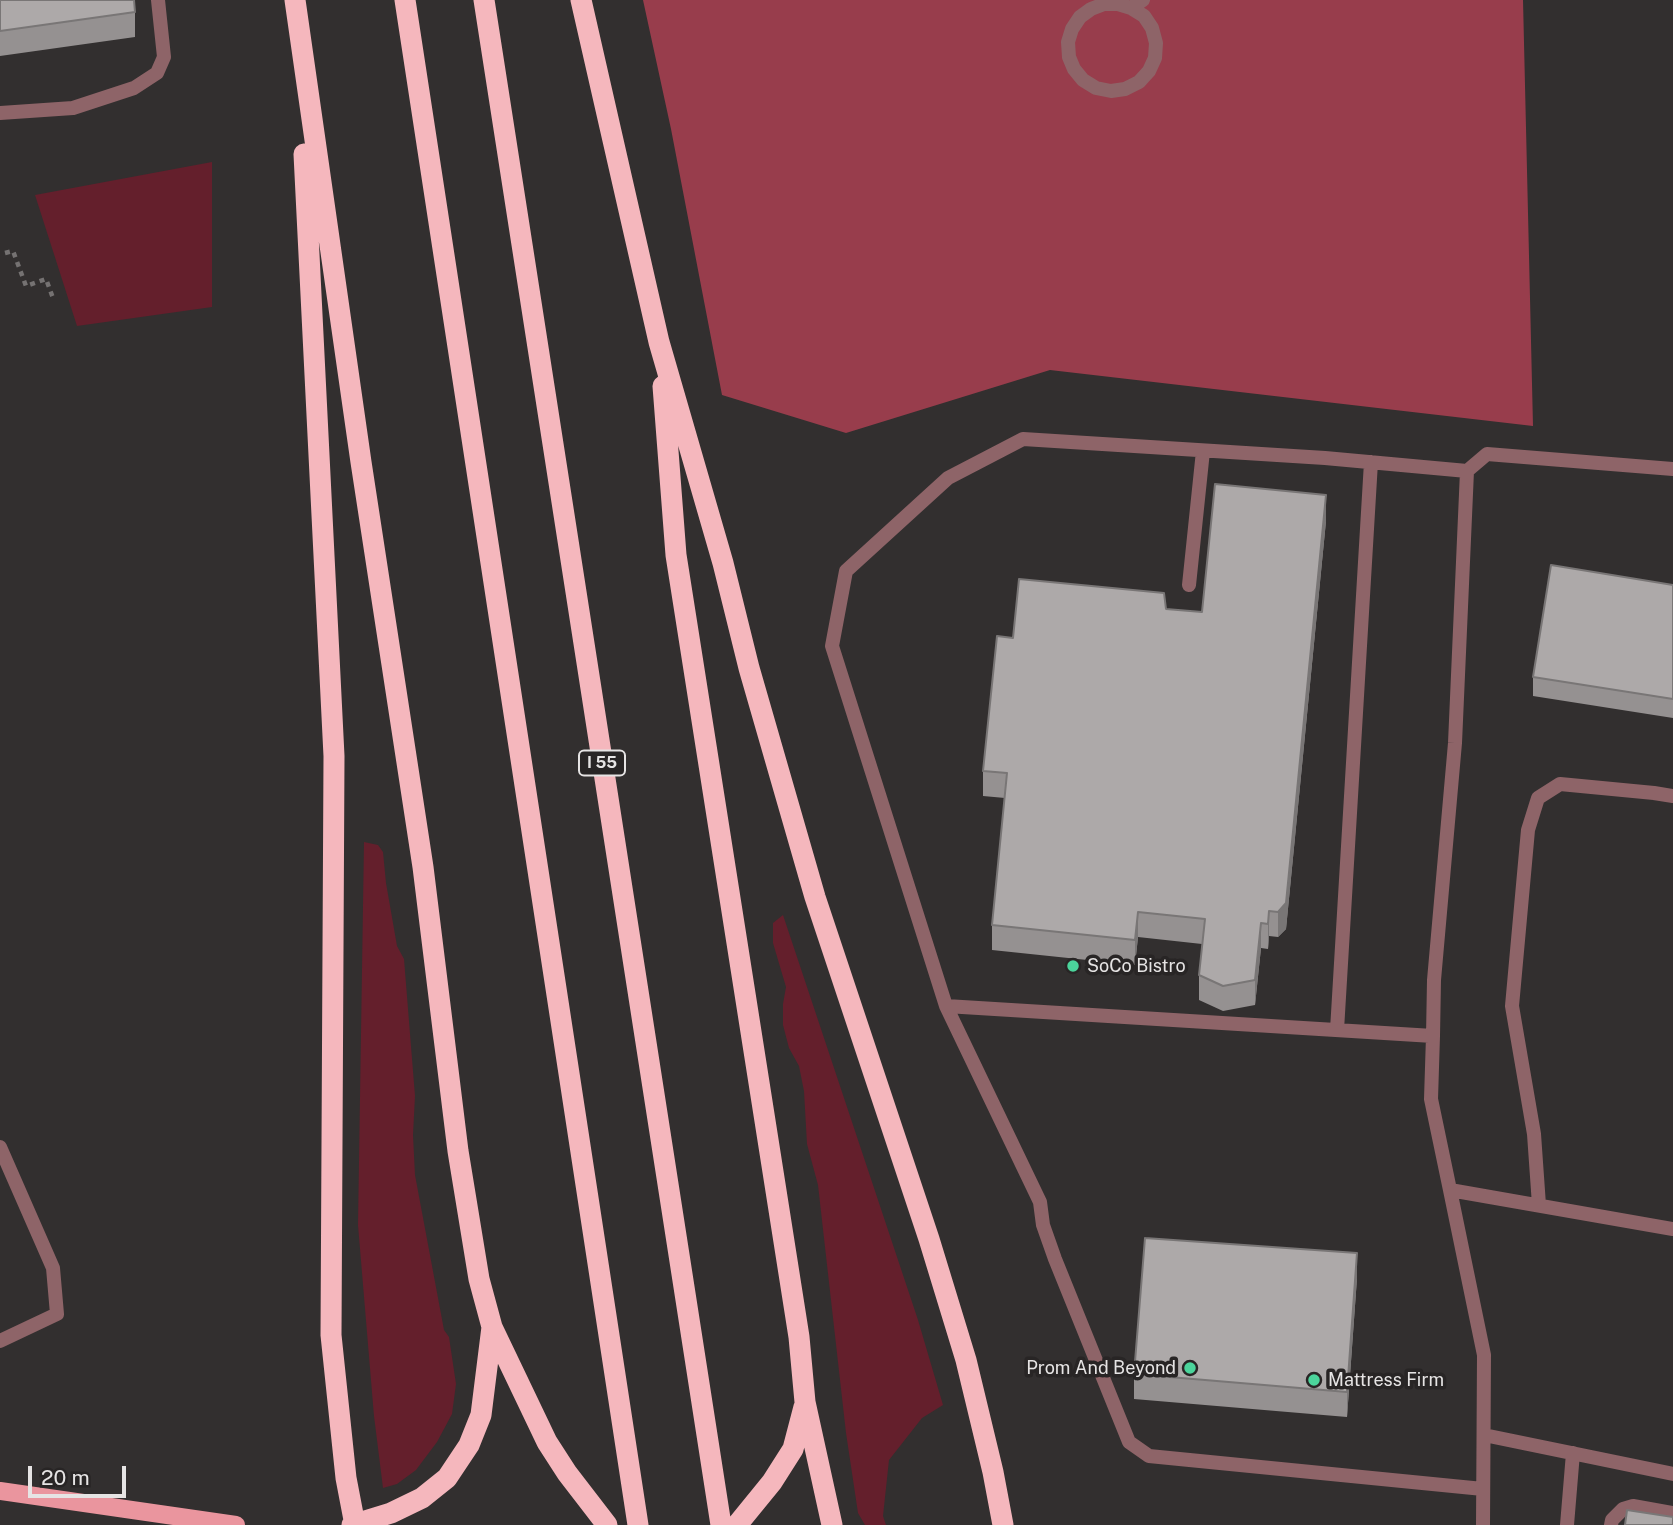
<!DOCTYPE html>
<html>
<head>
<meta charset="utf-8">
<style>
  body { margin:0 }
  #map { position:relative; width:1673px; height:1525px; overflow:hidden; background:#322f2f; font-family:"Public Sans",sans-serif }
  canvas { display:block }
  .scale { position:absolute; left:28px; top:1466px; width:98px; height:32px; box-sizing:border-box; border:4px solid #e6e4e4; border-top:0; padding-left:9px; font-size:21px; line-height:24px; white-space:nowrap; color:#e6e4e4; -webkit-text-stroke:5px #282525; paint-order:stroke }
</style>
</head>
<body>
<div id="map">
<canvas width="1673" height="1525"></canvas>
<div class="scale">20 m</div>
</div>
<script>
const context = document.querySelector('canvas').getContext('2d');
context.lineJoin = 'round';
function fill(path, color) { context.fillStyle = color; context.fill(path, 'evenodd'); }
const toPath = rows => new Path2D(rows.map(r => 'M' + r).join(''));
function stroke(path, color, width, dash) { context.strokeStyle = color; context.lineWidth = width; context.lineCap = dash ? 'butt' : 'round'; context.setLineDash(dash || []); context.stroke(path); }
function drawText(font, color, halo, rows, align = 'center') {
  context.font = font + ' "Public Sans",sans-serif'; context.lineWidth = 7; context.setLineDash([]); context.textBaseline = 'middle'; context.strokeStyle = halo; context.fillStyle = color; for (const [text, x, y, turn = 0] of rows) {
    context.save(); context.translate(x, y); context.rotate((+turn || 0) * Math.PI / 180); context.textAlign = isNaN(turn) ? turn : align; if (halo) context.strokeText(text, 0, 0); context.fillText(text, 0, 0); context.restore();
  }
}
const green = toPath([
  [212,162,212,307,77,326,35,195],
  [364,842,378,845,383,852,386,883,397,946,404,959,415,1096,413,1135,415,1175,444,1330,449,1337,456,1384,452,1414,437,1442,416,1470,397,1484,383,1488,374,1416,358,1225],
  [783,915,918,1320,943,1405,922,1418,889,1460,883,1516,886,1525,865,1525,858,1513,846,1433,818,1185,807,1144,804,1091,799,1066,789,1048,783,1025,783,1004,786,987,773,943,773,923]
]);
const forest = toPath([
  [643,0,1523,0,1533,426,1050,370,846,433,722,395,671,129]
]);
const path = toPath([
  [5,253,13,251,26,286,46,279,53,298]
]);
const service = toPath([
  [0,113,73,108,134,88,157,73,164,57,158,0],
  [1189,585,1203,451],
  [946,1006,1040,1202,1043,1225,1055,1259,1129,1442,1149,1456,1483,1489],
  [1337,1030,1371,462],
  [1433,1036,946,1006,832,646,846,571,948,478,1023,439,1325,458,1467,471],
  [0,1147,53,1268,57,1314,0,1341],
  [1450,1190,1431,1099,1433,1036,1434,980,1455,743,1467,471,1487,454,1673,469],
  [1539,1205,1534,1134,1512,1006,1528,830,1538,798,1560,784,1654,793,1673,796],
  [1484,1435,1673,1474],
  [1483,1525,1484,1355,1450,1190,1673,1229],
  [1567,1525,1573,1453],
  [1611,1525,1612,1520,1623,1509,1633,1506,1673,1513]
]);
const minor = toPath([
  [1131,8,1144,16,1152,28,1156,43,1155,58,1149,71,1139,82,1125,89,1111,91,1096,88,1083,80,1074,69,1069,57,1068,42,1072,29,1080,17,1091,9,1104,4,1118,4,1131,8,1143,0]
]);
const primary = toPath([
  [0,1491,236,1525]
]);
const motorway = toPath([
  [295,0,361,462,423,867,458,1151,479,1279,492,1327,547,1442,567,1473,607,1525],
  [405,0,638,1525],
  [484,0,721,1525],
  [581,0,659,342,723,563,749,668,815,897,929,1239,966,1360,993,1472,1003,1525],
  [304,154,334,756,331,1335,346,1478,355,1525],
  [663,386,676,555,799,1337,805,1402,832,1525],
  [352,1525,391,1513,422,1498,447,1478,469,1445,481,1415,492,1327],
  [737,1525,772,1482,793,1449,804,1407]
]);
const wall = toPath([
  [0,0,135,12,135,37,0,56],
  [1326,521,1286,929,1278,937,1269,936,1268,949,1261,948,1255,1005,1223,1011,1199,1000,1199,975,1202,944,1138,937,1135,965,992,950,992,925,1005,798,983,796,983,771,1013,638,1166,609,1202,612],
  [1673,585,1673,718,1533,696,1533,677],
  [1357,1278,1347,1417,1134,1399,1134,1374]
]);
const shadedWall = toPath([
  [1326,495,1326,521,1286,929,1278,937,1278,912],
  [1269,911,1269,936,1268,949,1268,924],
  [1138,912,1138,937,1135,965,1135,940],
  [1261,923,1261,948,1255,1005,1255,980],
  [1357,1253,1357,1278,1347,1417,1347,1392]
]);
const building = toPath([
  [0,0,134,0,135,12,0,31,0,0],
  [1215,484,1326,495,1286,903,1278,912,1269,911,1268,924,1261,923,1255,980,1223,986,1199,975,1205,919,1138,912,1135,940,992,925,1007,773,983,771,997,636,1013,638,1019,579,1164,593,1166,609,1202,612,1215,484],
  [1551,565,1673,585,1673,699,1533,677,1551,565],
  [1145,1238,1357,1253,1347,1392,1134,1374,1145,1238],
  [1627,1510,1673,1517,1673,1525,1625,1525,1627,1510]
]);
const markers = [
  [1073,966,7,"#4bd49b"],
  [1190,1368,7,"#4bd49b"],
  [1314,1380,7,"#4bd49b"]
];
const shields = [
  [602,763,46]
];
const shieldNames = [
  ["I 55",602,763]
];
const poiNames = [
  ["SoCo Bistro",1087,966],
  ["Prom And Beyond",1176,1368,"right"],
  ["Mattress Firm",1328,1380]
];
fill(green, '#641f2c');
fill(forest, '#983d4c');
stroke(path, '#757272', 4.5, [5, 5]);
stroke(service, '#8e6468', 14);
stroke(minor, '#8e6468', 14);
stroke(primary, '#ea959e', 18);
stroke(motorway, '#f5b7bd', 21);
fill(wall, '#959191');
fill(shadedWall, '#797676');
fill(building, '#ada9a9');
stroke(building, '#797676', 2);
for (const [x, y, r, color] of markers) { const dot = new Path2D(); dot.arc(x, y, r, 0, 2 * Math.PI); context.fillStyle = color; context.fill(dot); stroke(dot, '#282525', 2.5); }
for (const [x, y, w] of shields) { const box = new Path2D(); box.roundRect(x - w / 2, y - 12.5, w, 25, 5); context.fillStyle = '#282525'; context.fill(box); stroke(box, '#e6e4e4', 2); }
drawText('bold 16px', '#e6e4e4', null, shieldNames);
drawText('18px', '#e6e4e4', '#282525', poiNames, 'left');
</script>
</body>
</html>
